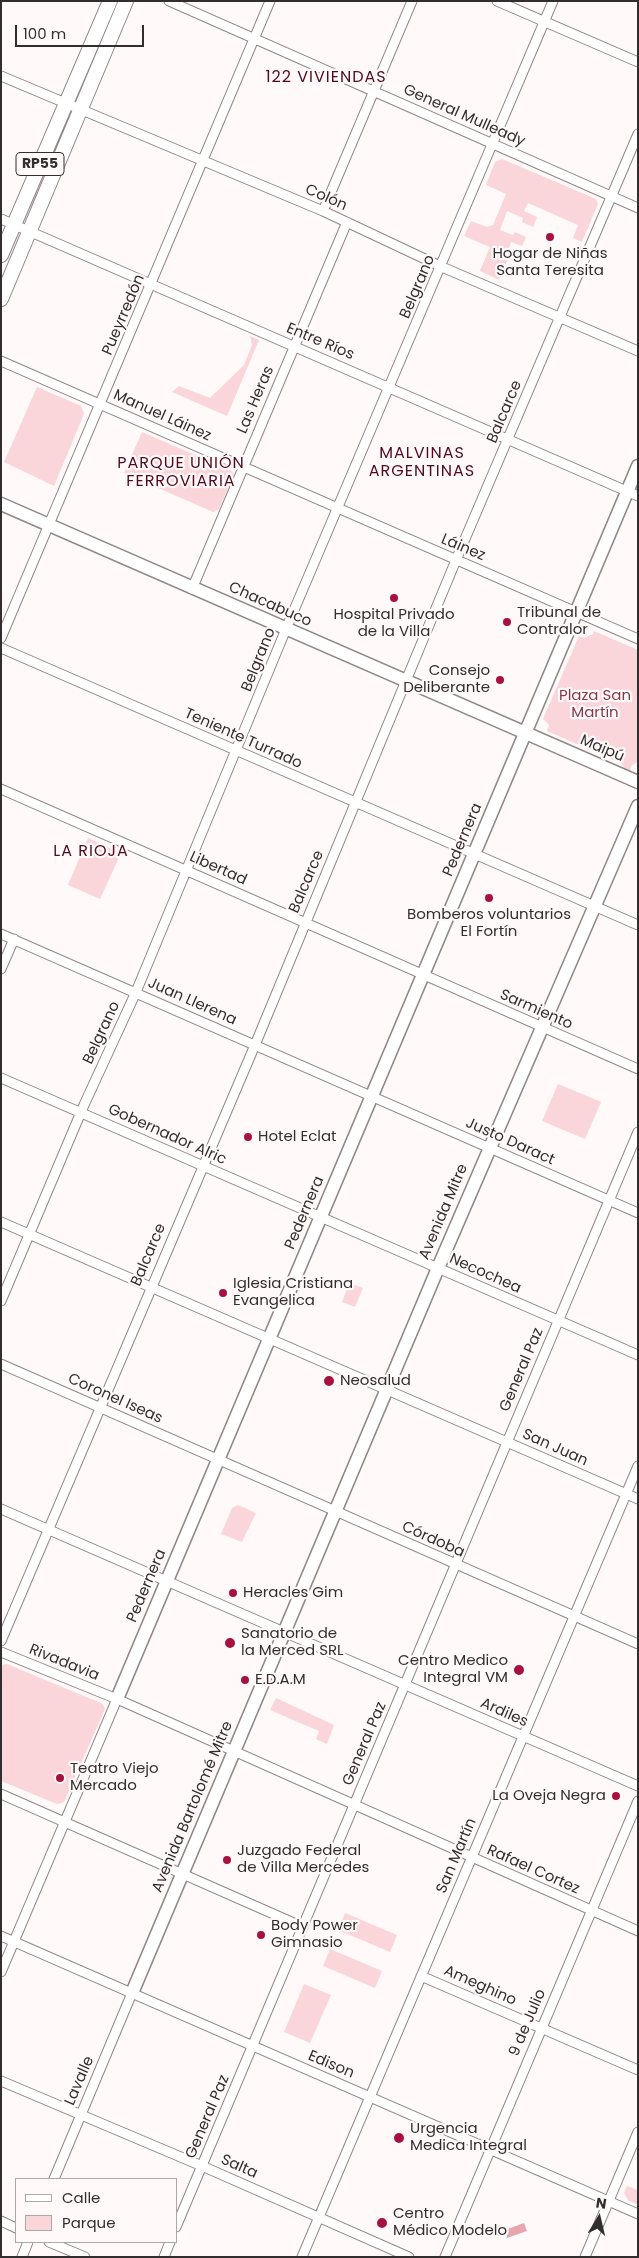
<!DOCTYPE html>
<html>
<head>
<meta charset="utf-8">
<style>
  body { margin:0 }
  #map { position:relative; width:639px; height:2258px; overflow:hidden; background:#fff9f9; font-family:Poppins,sans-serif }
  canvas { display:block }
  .frame { position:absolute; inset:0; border:2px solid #322e2f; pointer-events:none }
  .legend { position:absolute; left:15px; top:2178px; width:162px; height:65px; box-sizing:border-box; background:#fff9f9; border:1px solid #ada8a8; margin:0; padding:6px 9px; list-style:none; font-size:15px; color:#322e2f }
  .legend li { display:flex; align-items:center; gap:10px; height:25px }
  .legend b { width:25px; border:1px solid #ada8a8 }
  .north { position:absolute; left:574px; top:2193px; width:50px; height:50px; -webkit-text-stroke:4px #fff9f9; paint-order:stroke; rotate:9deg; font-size:14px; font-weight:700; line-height:20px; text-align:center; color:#322e2f }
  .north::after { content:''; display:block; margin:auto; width:18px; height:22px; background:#322e2f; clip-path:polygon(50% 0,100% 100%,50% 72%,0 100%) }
  .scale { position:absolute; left:15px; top:25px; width:129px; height:22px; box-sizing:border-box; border:2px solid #322e2f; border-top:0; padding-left:6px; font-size:15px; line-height:18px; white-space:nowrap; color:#322e2f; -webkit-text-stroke:4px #fff9f9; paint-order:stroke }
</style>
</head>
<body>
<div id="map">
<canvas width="639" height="2258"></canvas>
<div class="frame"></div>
<ul class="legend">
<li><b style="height:6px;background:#fff"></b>Calle</li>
<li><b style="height:14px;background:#fad5d9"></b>Parque</li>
</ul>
<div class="north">N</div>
<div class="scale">100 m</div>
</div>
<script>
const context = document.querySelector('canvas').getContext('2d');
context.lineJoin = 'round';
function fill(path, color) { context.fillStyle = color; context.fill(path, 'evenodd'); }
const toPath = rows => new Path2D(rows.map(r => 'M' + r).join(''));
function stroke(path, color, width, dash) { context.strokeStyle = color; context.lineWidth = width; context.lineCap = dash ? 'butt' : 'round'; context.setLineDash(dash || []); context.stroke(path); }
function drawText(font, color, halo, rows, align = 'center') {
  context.font = font + ' Poppins,sans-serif'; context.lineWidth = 4.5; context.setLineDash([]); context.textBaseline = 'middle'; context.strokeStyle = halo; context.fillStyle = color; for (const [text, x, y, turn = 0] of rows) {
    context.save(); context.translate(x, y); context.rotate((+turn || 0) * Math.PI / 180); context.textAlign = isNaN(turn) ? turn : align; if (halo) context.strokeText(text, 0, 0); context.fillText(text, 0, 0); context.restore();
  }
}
const green = toPath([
  [117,1,120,1,84,87,81,86],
  [65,121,68,122,31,209,29,207],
  [502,159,596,199,598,204,582,242,573,238,578,225,528,203,524,211,537,217,533,227,522,222,523,218,507,211,500,230,513,235,515,232,526,237,522,246,511,242,508,251,523,257,520,264,508,259,499,280,480,271,490,247,464,236,471,221,487,227,493,225,506,194,486,185,495,162],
  [250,336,259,340,227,416,172,392,179,386,210,398,244,365,252,345],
  [37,387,81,406,84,414,54,486,4,462],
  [142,432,232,471,234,475,219,509,213,512,124,473],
  [594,631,638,650,638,762,632,765,630,771,625,769,622,764,547,731,549,725,543,719,579,636,584,638,593,634],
  [88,838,121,853,100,899,68,885],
  [558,1084,601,1102,585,1139,542,1121],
  [349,1283,363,1288,355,1307,342,1302],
  [238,1505,256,1513,242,1542,221,1534,232,1508],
  [7,1664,103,1704,105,1709,64,1802,57,1804,1,1781,1,1665],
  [276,1698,334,1725,327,1744,316,1739,319,1731,270,1710],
  [345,1913,397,1935,390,1952,338,1930],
  [330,1949,382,1971,375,1988,323,1966],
  [304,1984,331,1995,310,2043,284,2032],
  [627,2186,638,2190,638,2205,628,2200,624,2193]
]);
const water = toPath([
  [524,2223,527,2231,507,2238,505,2230]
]);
const street = toPath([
  [169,1,638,208],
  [497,1,638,62],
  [1,76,323,211,442,267,638,351],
  [323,211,412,1],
  [1,219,638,496],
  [1,361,638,639],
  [192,589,347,222],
  [1,638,270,1],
  [1,648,638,925],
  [1,789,638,1069],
  [1,934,638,1213],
  [1,969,14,939],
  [1,1078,638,1355],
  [1,1222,638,1499],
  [1,1301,84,1105,136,992,286,629,553,1],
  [1,1364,638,1644],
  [1,1509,638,1786],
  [1,1641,255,1045,456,560,638,134],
  [1,1652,117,1699,638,1931],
  [1,1794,303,1927],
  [1,1936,638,2214],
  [1,1972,117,1699],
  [421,1976,638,2070],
  [1,2081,202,2166,409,2257],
  [54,2179,132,1993],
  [1,2221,16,2228],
  [176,2227,638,1132],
  [49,2242,85,2257],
  [22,2257,28,2242],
  [164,2257,170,2242],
  [302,2257,638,1466],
  [445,2257,638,1801],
  [585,2257,638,2132]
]);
const secondary = toPath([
  [1,504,638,782],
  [117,1699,638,466],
  [132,1993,438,1268,638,806]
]);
const primary = toPath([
  [1,255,110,1],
  [1,299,126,1]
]);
const markers = [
  [550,237,5,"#a71142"],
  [394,598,5,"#a71142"],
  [507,622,5,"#a71142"],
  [500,680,5,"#a71142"],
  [489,898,5,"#a71142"],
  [248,1137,5,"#a71142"],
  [223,1293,5,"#a71142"],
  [329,1381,6,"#a71142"],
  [233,1593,5,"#a71142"],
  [230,1643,6,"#a71142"],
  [519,1670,6,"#a71142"],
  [245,1680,5,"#a71142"],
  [60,1778,5,"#a71142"],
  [616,1796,5,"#a71142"],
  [227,1860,5,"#a71142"],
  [261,1935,5,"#a71142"],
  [399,2138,6,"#a71142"],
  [382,2223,6,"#a71142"]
];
const shields = [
  [40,164,48]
];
const shieldNames = [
  ["RP55",40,164]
];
const streetNames = [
  ["General Mulleady",464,116,24],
  ["Colón",326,198,24],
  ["Belgrano",418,287,-67],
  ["Pueyrredón",124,315,-67],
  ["Entre Ríos",320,342,23],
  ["Las Heras",256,400,-67],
  ["Balcarce",505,412,-67],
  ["Manuel Láinez",162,416,24],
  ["Láinez",463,548,23],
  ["Chacabuco",270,605,24],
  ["Belgrano",259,660,-68],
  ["Teniente Turrado",243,739,24],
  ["Maipú",602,749,23],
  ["Pedernera",463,840,-67],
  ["Libertad",218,869,24],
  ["Balcarce",307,882,-67],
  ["Juan Llerena",192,1002,24],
  ["Sarmiento",536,1010,24],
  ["Belgrano",102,1033,-65],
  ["Gobernador Alric",167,1135,24],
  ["Justo Daract",510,1142,24],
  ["Avenida Mitre",444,1212,-67],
  ["Pedernera",305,1213,-67],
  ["Balcarce",149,1255,-67],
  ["Necochea",485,1274,24],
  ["General Paz",522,1370,-67],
  ["Coronel Iseas",115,1399,24],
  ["San Juan",555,1448,24],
  ["Córdoba",433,1540,24],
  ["Pedernera",147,1586,-67],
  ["Rivadavia",64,1663,22],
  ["Ardiles",504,1713,24],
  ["General Paz",365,1744,-67],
  ["Avenida Bartolomé Mitre",193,1807,-67],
  ["San Martín",457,1856,-67],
  ["Rafael Cortez",533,1870,24],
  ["Ameghino",480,1986,24],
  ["9 de Julio",528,2023,-67],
  ["Edison",331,2065,23],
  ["Lavalle",80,2081,-67],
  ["General Paz",208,2117,-67],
  ["Salta",239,2167,24]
];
const poiNames = [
  ["Hogar de Niñas",550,254,"center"],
  ["Santa Teresita",550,271,"center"],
  ["Tribunal de",517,613],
  ["Contralor",517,630],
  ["Hospital Privado",394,615,"center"],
  ["de la Villa",394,632,"center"],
  ["Consejo",490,671,"right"],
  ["Deliberante",490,688,"right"],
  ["Bomberos voluntarios",489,915,"center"],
  ["El Fortín",489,932,"center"],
  ["Hotel Eclat",258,1137],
  ["Iglesia Cristiana",233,1284],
  ["Evangelica",233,1301],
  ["Neosalud",340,1381],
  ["Heracles Gim",243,1593],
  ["Sanatorio de",241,1634],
  ["la Merced SRL",241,1651],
  ["Centro Medico",508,1661,"right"],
  ["Integral VM",508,1678,"right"],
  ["E.D.A.M",255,1680],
  ["Teatro Viejo",70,1769],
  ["Mercado",70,1786],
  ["La Oveja Negra",606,1796,"right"],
  ["Juzgado Federal",237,1851],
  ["de Villa Mercedes",237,1868],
  ["Body Power",271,1926],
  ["Gimnasio",271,1943],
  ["Urgencia",410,2129],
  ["Medica Integral",410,2146],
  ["Centro",393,2214],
  ["Médico Modelo",393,2231]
];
const parkNames = [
  ["Plaza San",595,696],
  ["Martín",595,713]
];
const neighbourhoodNames = [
  ["122 VIVIENDAS",326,78],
  ["MALVINAS",422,454],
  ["ARGENTINAS",422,472],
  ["PARQUE UNIÓN",181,464],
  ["FERROVIARIA",181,482],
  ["LA RIOJA",91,852]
];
fill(green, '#fad5d9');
fill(water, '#e6a6ae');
stroke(street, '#908787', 11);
stroke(secondary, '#908787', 15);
stroke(primary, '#908787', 16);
stroke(street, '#fff', 9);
stroke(secondary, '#fff', 12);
stroke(primary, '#fff', 14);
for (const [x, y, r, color] of markers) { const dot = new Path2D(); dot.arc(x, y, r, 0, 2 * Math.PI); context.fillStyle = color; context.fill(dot); stroke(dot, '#fff9f9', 2); }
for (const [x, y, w] of shields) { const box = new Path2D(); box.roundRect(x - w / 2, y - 11.5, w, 23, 4); context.fillStyle = '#fff9f9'; context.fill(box); stroke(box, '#322e2f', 1); }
drawText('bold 14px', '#322e2f', null, shieldNames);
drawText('15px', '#322e2f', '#fff9f9', streetNames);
drawText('15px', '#322e2f', '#fff9f9', poiNames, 'left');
drawText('15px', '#853947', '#fff9f9', parkNames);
context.letterSpacing = '1px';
drawText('16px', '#510b1e', '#fff9f9', neighbourhoodNames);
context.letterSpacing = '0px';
</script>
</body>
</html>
